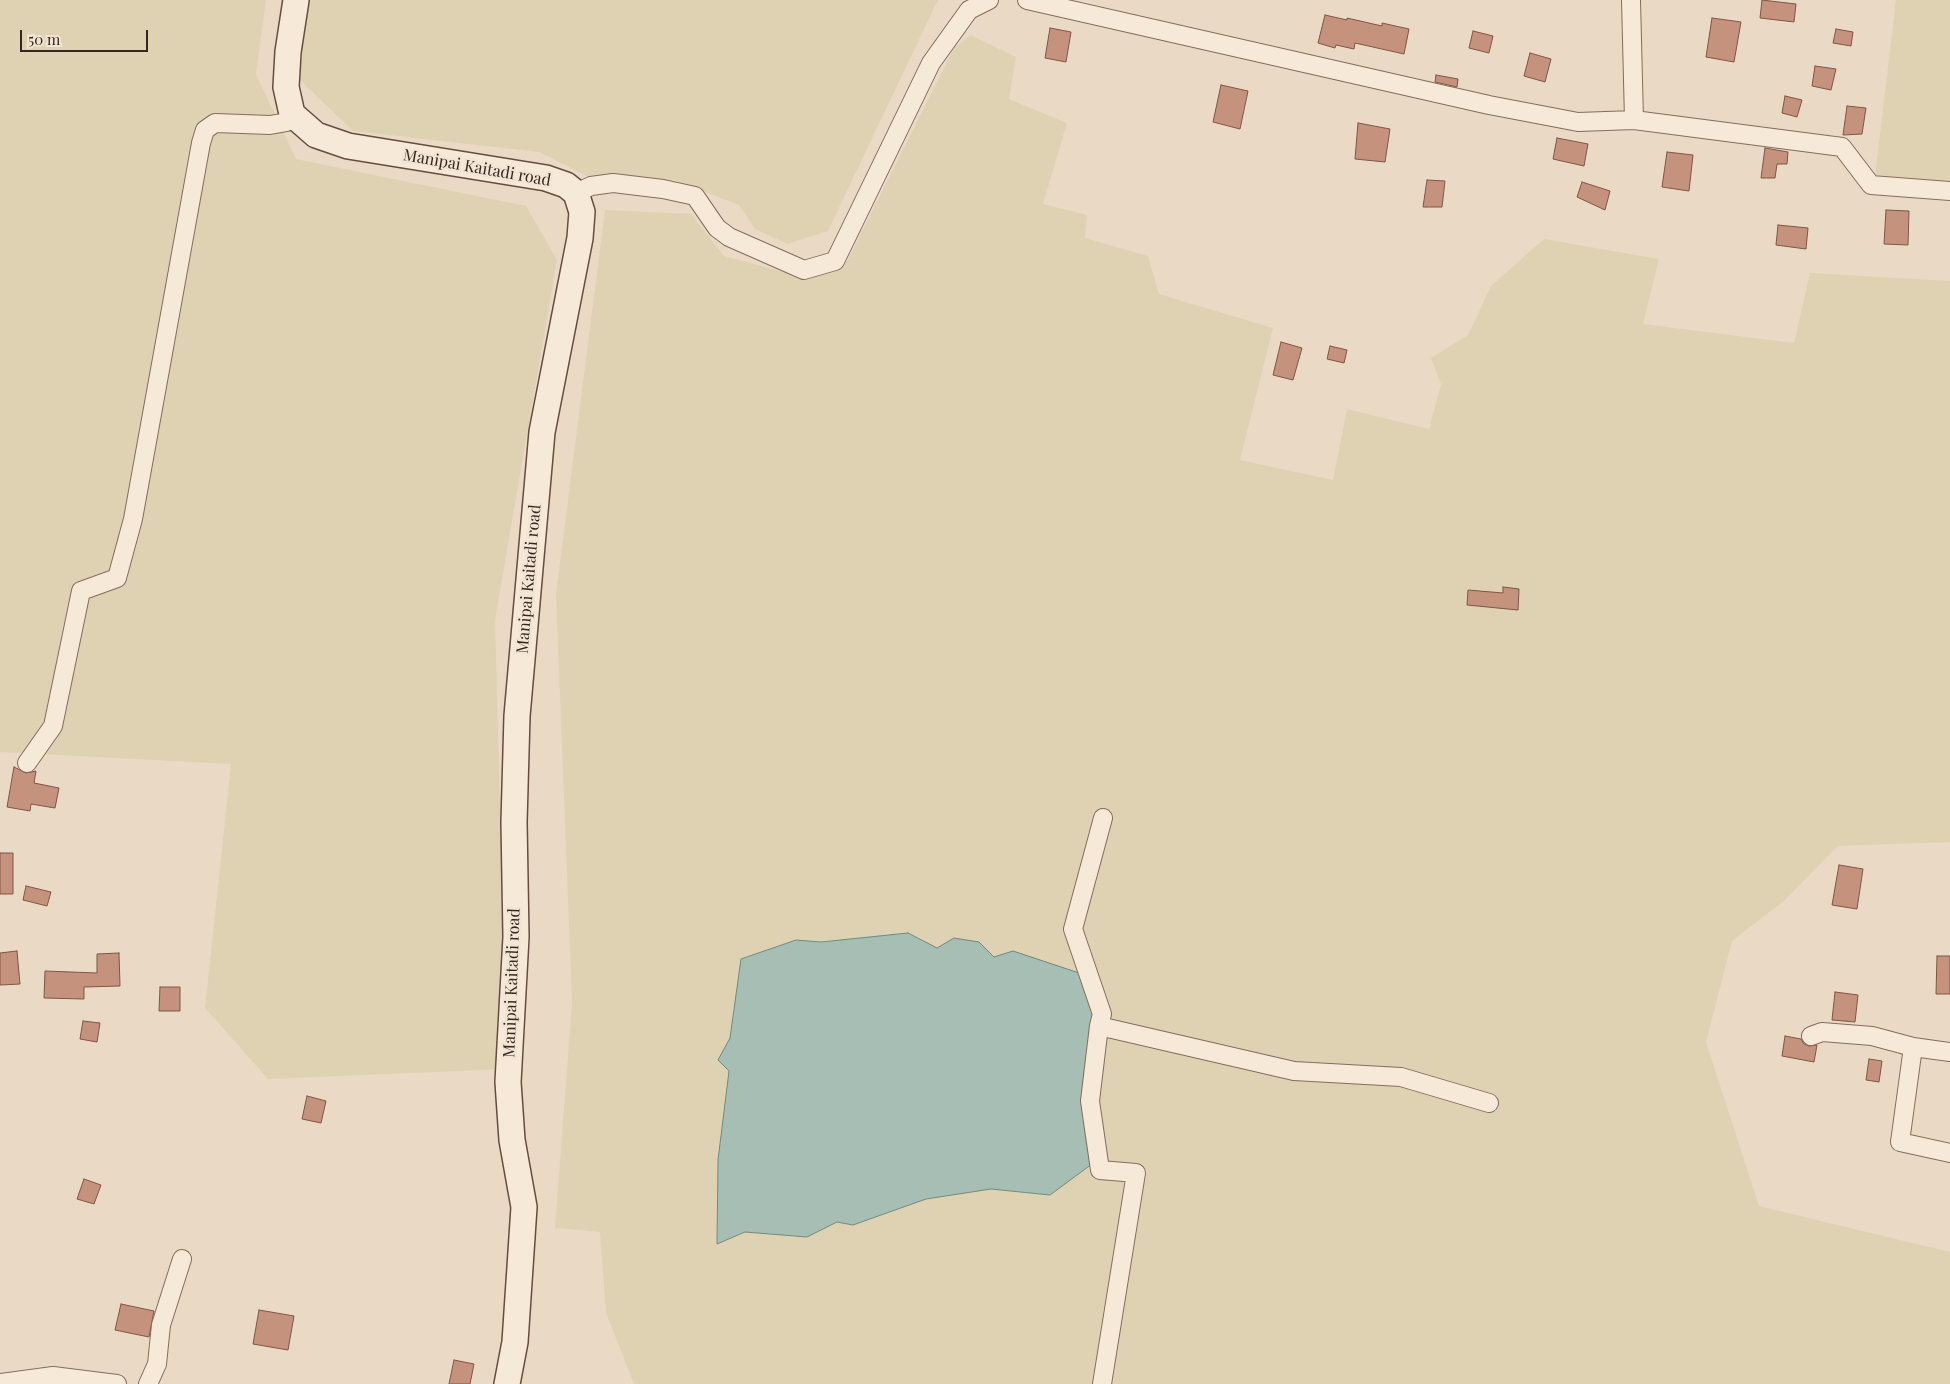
<!DOCTYPE html>
<html>
<head>
<meta charset="utf-8">
<style>
  body { margin:0 }
  #map { position:relative; width:1950px; height:1384px; overflow:hidden; background:#eadac5; font-family:"Playfair Display",serif }
  canvas { display:block }
  .scale { position:absolute; left:20px; top:30px; width:128px; height:22px; box-sizing:border-box; border:2px solid #35271f; border-top:0; padding-left:6px; font-size:15px; line-height:18px; white-space:nowrap; color:#35271f; -webkit-text-stroke:4px #f2e5d4; paint-order:stroke }
</style>
</head>
<body>
<div id="map">
<canvas width="1950" height="1384"></canvas>
<div class="scale">50 m</div>
</div>
<script>
const context = document.querySelector('canvas').getContext('2d');
context.lineJoin = 'round';
function fill(path, color) { context.fillStyle = color; context.fill(path, 'evenodd'); }
const toPath = rows => new Path2D(rows.map(r => 'M' + r).join(''));
function stroke(path, color, width, dash) { context.strokeStyle = color; context.lineWidth = width; context.lineCap = dash ? 'butt' : 'round'; context.setLineDash(dash || []); context.stroke(path); }
function drawText(font, color, halo, rows, align = 'center') {
  context.font = font + ' "Playfair Display",serif'; context.lineWidth = 5; context.setLineDash([]); context.textBaseline = 'middle'; context.strokeStyle = halo; context.fillStyle = color; for (const [text, x, y, turn = 0] of rows) {
    context.save(); context.translate(x, y); context.rotate((+turn || 0) * Math.PI / 180); context.textAlign = isNaN(turn) ? turn : align; if (halo) context.strokeText(text, 0, 0); context.fillText(text, 0, 0); context.restore();
  }
}
const farmland = toPath([
  [0,0,266,0,256,74,296,159,526,206,557,260,495,620,507,1069,268,1079,205,1008,231,764,0,752],
  [306,0,938,0,828,231,787,244,755,229,739,205,674,180,587,176,539,152,353,131,300,80,299,43],
  [1896,0,1950,0,1950,184,1875,176],
  [971,35,1016,57,1009,99,1067,123,1043,204,1087,215,1085,238,1148,256,1159,294,1273,328,1240,460,1333,480,1347,409,1429,429,1441,384,1431,358,1468,335,1491,286,1544,239,1659,259,1643,324,1794,343,1810,273,1950,281,1950,842,1838,846,1785,900,1732,941,1706,1042,1759,1206,1950,1252,1950,1384,634,1384,606,1313,600,1232,555,1228,572,1002,556,594,605,210,691,214,724,256,810,279,847,261,954,48],
  [908,933,937,949,954,938,994,957,1050,1195,991,1189,926,1199,853,1225,837,1222,807,1237,745,1232,717,1244,718,1160,729,1071,718,1060,730,1038,741,959,796,940,820,942]
]);
const water = toPath([
  [908,933,937,948,954,938,979,942,994,957,1013,951,1079,973,1097,1012,1092,1164,1050,1195,991,1189,926,1199,853,1225,837,1222,807,1237,745,1232,717,1244,718,1160,729,1071,718,1060,730,1038,741,959,796,940,821,942,908,933]
]);
const building = toPath([
  [1762,0,1796,4,1794,22,1760,18,1762,0],
  [1325,15,1347,20,1347,18,1382,26,1382,23,1409,29,1404,54,1355,43,1354,49,1336,45,1335,48,1318,43,1325,15],
  [1712,18,1741,22,1734,62,1706,57,1712,18],
  [1050,28,1071,32,1066,62,1045,58,1050,28],
  [1836,29,1853,32,1851,46,1833,43,1836,29],
  [1473,31,1493,36,1489,53,1469,48,1473,31],
  [1530,53,1551,59,1545,82,1524,76,1530,53],
  [1815,66,1836,69,1831,90,1812,86,1815,66],
  [1436,75,1458,79,1457,87,1435,82,1436,75],
  [1221,85,1248,91,1240,129,1213,122,1221,85],
  [1785,96,1802,100,1797,117,1782,113,1785,96],
  [1847,106,1866,108,1862,134,1843,135,1847,106],
  [1358,123,1390,129,1385,162,1355,159,1358,123],
  [1557,138,1588,144,1584,166,1553,159,1557,138],
  [1765,148,1788,152,1787,164,1777,164,1775,178,1761,178,1765,148],
  [1667,152,1693,155,1689,191,1662,187,1667,152],
  [1427,180,1445,181,1442,207,1423,207,1427,180],
  [1582,182,1610,191,1605,210,1577,197,1582,182],
  [1886,210,1909,211,1908,245,1884,244,1886,210],
  [1778,225,1808,228,1806,249,1776,245,1778,225],
  [1281,342,1302,348,1293,380,1273,375,1281,342],
  [1330,346,1347,350,1344,363,1327,359,1330,346],
  [1503,587,1519,589,1518,610,1467,605,1468,590,1503,593,1503,587],
  [14,767,26,773,36,771,34,783,59,788,55,808,31,804,30,811,7,807,14,767],
  [0,853,13,853,13,894,0,894,0,853],
  [1839,865,1863,869,1857,909,1832,905,1839,865],
  [26,886,51,892,47,906,23,900,26,886],
  [17,951,20,984,0,985,0,953,17,951],
  [119,953,120,986,84,987,84,999,44,998,45,971,97,973,97,954,119,953],
  [1937,956,1950,956,1950,994,1936,994,1937,956],
  [160,987,180,987,180,1011,159,1011,160,987],
  [1835,992,1858,995,1855,1022,1832,1020,1835,992],
  [83,1021,100,1023,97,1042,80,1039,83,1021],
  [1785,1036,1801,1039,1804,1044,1809,1046,1817,1045,1814,1062,1782,1056,1785,1036],
  [1869,1059,1882,1061,1879,1082,1866,1080,1869,1059],
  [307,1096,326,1101,321,1123,302,1119,307,1096],
  [84,1179,101,1185,94,1204,77,1199,84,1179],
  [121,1304,154,1311,149,1337,115,1330,121,1304],
  [259,1310,294,1316,288,1350,253,1344,259,1310],
  [454,1360,474,1364,470,1384,449,1384,454,1360]
]);
const street = toPath([
  [1027,0,1489,105,1578,122,1634,120,1842,147,1871,185,1950,191],
  [1631,0,1634,120],
  [576,193,591,186,613,183,663,189,695,196,717,228,729,237,804,270,835,261,931,63,969,10,989,0],
  [27,763,53,726,81,591,117,578,133,519,201,143,205,130,215,123,270,125,287,122,292,114],
  [1103,818,1073,929,1102,1014,1099,1026,1294,1071,1401,1077,1489,1103],
  [1099,1026,1090,1101,1100,1170,1136,1173,1102,1384],
  [1811,1036,1822,1032,1872,1036,1913,1047,1950,1052],
  [1913,1047,1900,1142,1950,1153],
  [0,1383,53,1376,117,1384],
  [148,1384,157,1364,161,1325,182,1259]
]);
const secondary = toPath([
  [296,0,288,52,286,87,292,114,316,135,348,146,546,178,566,185,576,193,582,212,580,238,542,432,517,716,514,822,516,937,508,1082,512,1140,524,1207,515,1342,507,1384]
]);
const streetNames = [
  ["Manipai Kaitadi road",477,168,10],
  ["Manipai Kaitadi road",529,579,-85],
  ["Manipai Kaitadi road",512,983,-88]
];
fill(farmland, '#dfd2b3');
fill(water, '#a6beb4');
stroke(water, '#6e8b80', 1);
fill(building, '#c5927e');
stroke(building, '#815444', 1);
stroke(street, '#846c5d', 20);
stroke(secondary, '#654d40', 28);
stroke(street, '#f6e9d7', 18);
stroke(secondary, '#f6e9d7', 25);
drawText('16px', '#35271f', '#f2e5d4', streetNames);
</script>
</body>
</html>
